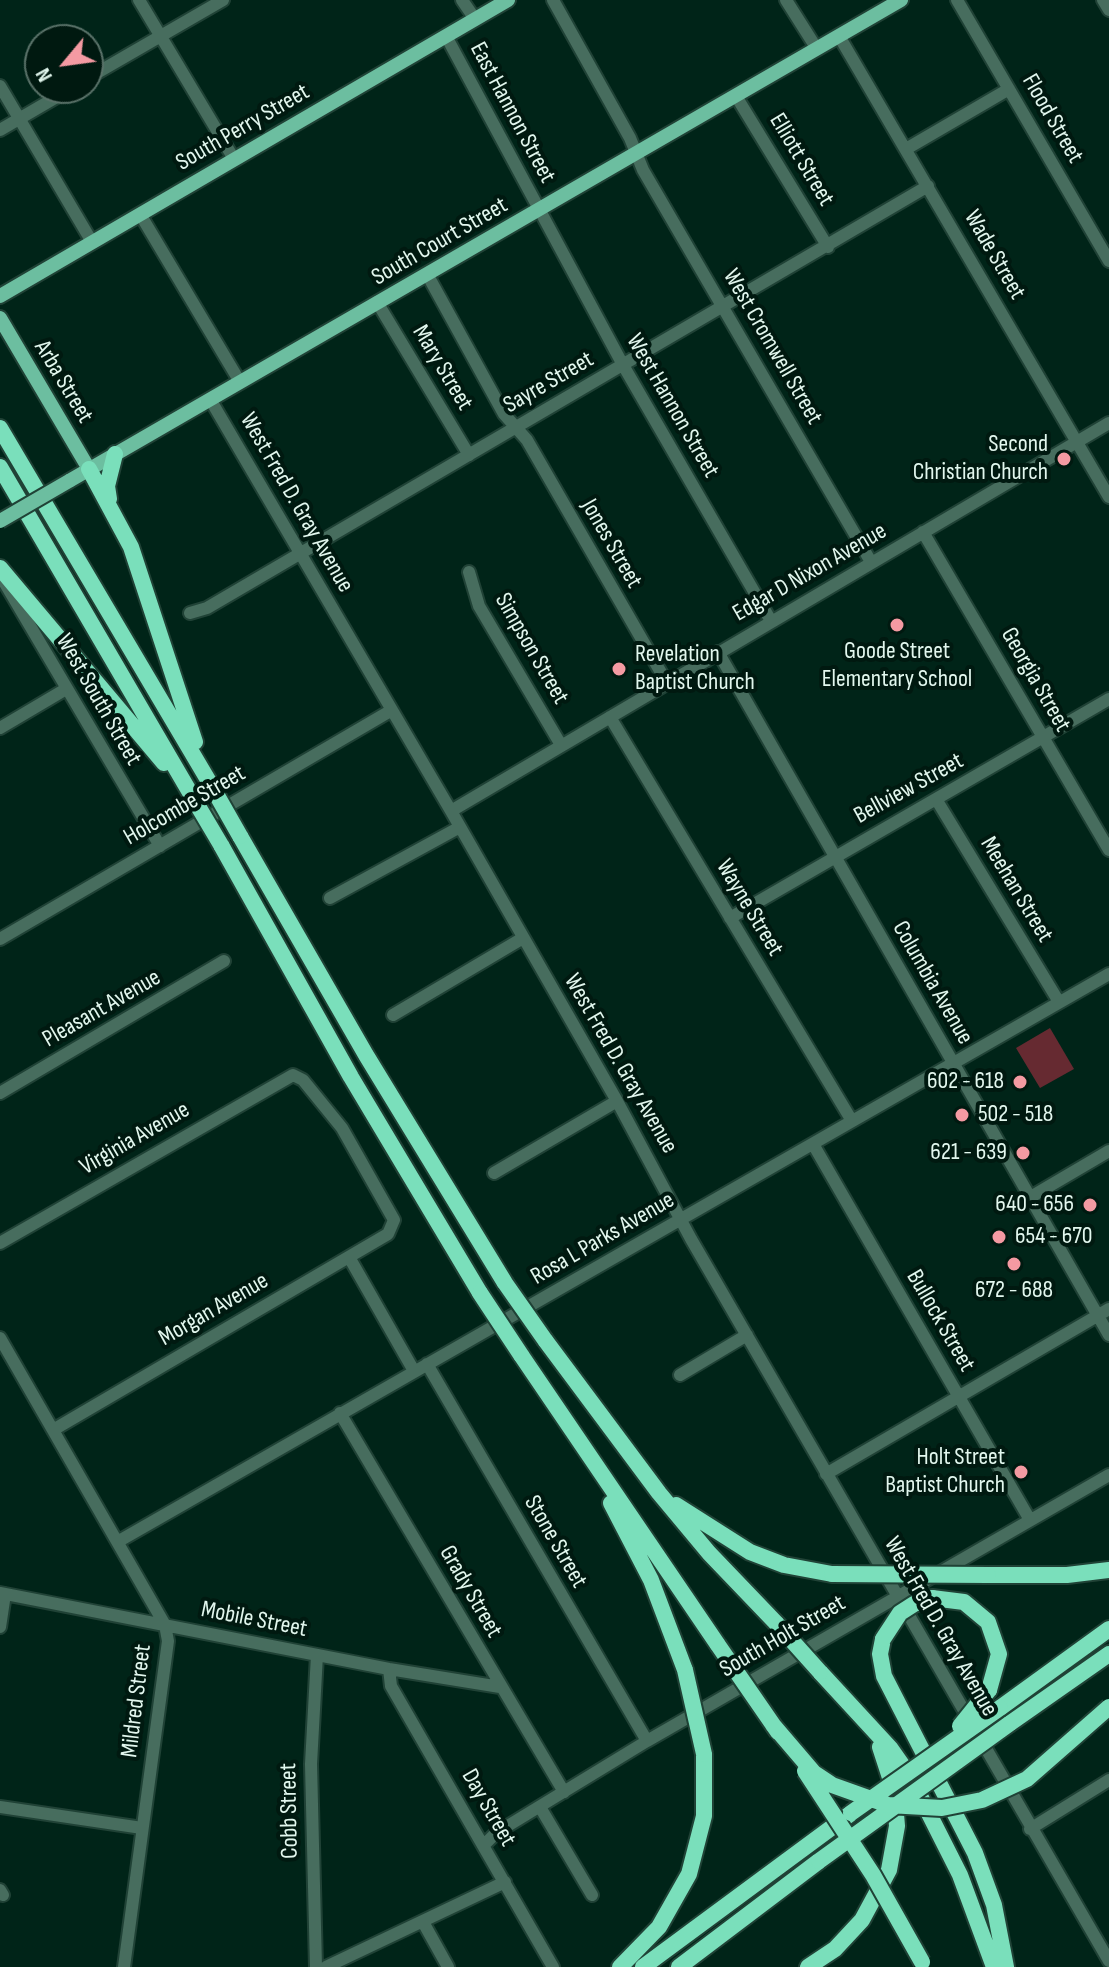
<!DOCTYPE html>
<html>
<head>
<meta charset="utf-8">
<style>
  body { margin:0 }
  #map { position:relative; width:1109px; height:1967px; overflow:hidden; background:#002418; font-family:"Sofia Sans Condensed",sans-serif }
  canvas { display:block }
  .north { position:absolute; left:24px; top:24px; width:80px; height:80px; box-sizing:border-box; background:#001910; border:2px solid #5a7269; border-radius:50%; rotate:241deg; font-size:22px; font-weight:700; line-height:32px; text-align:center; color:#e2f7ee }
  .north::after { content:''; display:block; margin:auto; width:28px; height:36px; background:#f49aa2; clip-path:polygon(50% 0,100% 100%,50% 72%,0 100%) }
</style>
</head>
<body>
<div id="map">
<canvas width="1109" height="1967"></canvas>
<div class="north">N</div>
</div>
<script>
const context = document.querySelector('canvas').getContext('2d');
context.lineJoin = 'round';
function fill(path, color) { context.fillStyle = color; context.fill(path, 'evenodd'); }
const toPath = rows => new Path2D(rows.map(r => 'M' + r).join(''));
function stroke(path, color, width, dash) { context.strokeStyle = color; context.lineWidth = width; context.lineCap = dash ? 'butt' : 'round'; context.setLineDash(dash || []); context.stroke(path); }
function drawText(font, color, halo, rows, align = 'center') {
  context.font = font + ' "Sofia Sans Condensed",sans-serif'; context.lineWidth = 8; context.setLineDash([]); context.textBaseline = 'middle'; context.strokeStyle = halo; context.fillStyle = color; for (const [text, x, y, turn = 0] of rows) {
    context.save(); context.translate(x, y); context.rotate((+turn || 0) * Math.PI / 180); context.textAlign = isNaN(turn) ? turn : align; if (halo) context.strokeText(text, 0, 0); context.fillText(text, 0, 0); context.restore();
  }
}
const green = toPath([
  [1050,1028,1074,1069,1040,1088,1016,1048]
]);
const minor = toPath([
  [139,0,234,159],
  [462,0,475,19],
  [553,0,630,138,643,170,871,562],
  [786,0,817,49],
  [957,0,1109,261],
  [1103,0,1109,10],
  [446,36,623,365,771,621],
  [839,36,1109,497],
  [88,78,223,0],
  [0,86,92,242],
  [736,96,828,247],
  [0,130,72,88],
  [906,149,1009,89],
  [140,214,240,382],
  [427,274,504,414,527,440,667,683],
  [377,302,469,455],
  [210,399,451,811,617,1101,691,1239,1109,1961],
  [923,532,1109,850],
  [469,572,479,606,561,745],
  [3,580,160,846],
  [190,613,207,608,928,186],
  [718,652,1109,1335],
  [610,717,852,1121],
  [0,728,66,689],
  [936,799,1059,1002],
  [451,811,1109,423],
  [330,898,460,827],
  [730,918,1109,699],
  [0,939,392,710],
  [393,1015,523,938],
  [0,1093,224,961],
  [813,1144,1030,1520],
  [494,1173,617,1101],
  [1029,1198,1109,1151],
  [0,1243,293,1075,303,1080,342,1128,394,1220,388,1234,53,1430],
  [349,1257,414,1371],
  [0,1338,165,1625,168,1641,124,1967],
  [427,1364,647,1741],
  [680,1375,747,1335],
  [340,1413,564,1792],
  [826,1474,1109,1309],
  [119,1541,1109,974],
  [0,1593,389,1669,500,1687],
  [0,1627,5,1594],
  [389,1669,391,1686,553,1967],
  [0,1807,142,1828],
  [540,1807,592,1895],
  [1030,1829,1109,1780],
  [484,1845,496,1833,647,1741,1109,1475],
  [0,1890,3,1895],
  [423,1922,448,1967],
  [316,1967,311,1764,317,1655],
  [326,1967,505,1882]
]);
const major = toPath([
  [0,296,508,0],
  [0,318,89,469],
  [69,481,901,0]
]);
const highway = toPath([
  [0,428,211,785],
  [0,467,192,796],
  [89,469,131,547,195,742],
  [109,499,107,486,115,454],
  [0,568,164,763],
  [240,836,366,1055,505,1283],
  [221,845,351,1077,480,1293],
  [545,1340,659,1493,709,1553,777,1624],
  [521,1355,718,1645],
  [611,1503,651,1580,685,1670],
  [676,1505,750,1552,784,1565,832,1574],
  [988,1575,1067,1575,1109,1570],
  [932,1598,964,1602,988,1622,999,1654,989,1690],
  [883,1639,880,1654,884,1676,975,1853,994,1905,1006,1967],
  [820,1672,891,1749,910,1776,960,1875,994,1967],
  [1000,1708,1109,1629],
  [1009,1724,1109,1654],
  [620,1967,659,1927,689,1874,704,1816,704,1754],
  [643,1967,850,1814],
  [679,1967,819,1861],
  [808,1967,835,1949,862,1920,889,1870,897,1826,894,1790,880,1747]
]);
const majorBridge = toPath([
  [0,521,69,481]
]);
const highwayBridge = toPath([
  [211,785,240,836],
  [192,796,221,845],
  [505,1283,545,1340],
  [480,1293,521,1355],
  [832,1574,988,1575],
  [777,1624,820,1672],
  [883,1639,900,1613,914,1604,932,1598],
  [718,1645,778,1732],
  [685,1670,704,1754],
  [773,1725,814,1773,832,1785,888,1805,942,1808,982,1800,1027,1779,1109,1707],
  [960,1726,989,1690],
  [805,1771,873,1875,922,1962],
  [851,1813,1000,1708],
  [819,1861,1009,1724]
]);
const markers = [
  [1064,459,8,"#f49aa2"],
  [897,625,8,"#f49aa2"],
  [619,669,8,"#f49aa2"],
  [1020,1082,8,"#f49aa2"],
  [962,1115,8,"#f49aa2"],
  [1023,1153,8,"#f49aa2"],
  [1090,1205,8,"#f49aa2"],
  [999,1237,8,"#f49aa2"],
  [1014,1264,8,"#f49aa2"],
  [1021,1472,8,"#f49aa2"]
];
const streetNames = [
  ["East Hannon Street",512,113,62],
  ["Flood Street",1052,119,60],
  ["South Perry Street",243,128,-30],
  ["Elliott Street",801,160,59],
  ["South Court Street",440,242,-30],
  ["Wade Street",994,255,60],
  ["West Cromwell Street",772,347,60],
  ["Mary Street",442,368,59],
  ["Arba Street",63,382,59],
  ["Sayre Street",549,383,-30],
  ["West Hannon Street",672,406,60],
  ["West Fred D. Gray Avenue",296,503,60],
  ["Jones Street",611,544,60],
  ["Edgar D Nixon Avenue",810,573,-30],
  ["Simpson Street",531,649,60],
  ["Georgia Street",1035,680,60],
  ["West South Street",98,700,60],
  ["Bellview Street",909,789,-29],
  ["Holcombe Street",185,806,-30],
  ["Meehan Street",1016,890,59],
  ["Wayne Street",749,908,59],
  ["Columbia Avenue",932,983,60],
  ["Pleasant Avenue",102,1009,-30],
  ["West Fred D. Gray Avenue",620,1064,60],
  ["Virginia Avenue",135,1139,-30],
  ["Rosa L Parks Avenue",603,1239,-30],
  ["Morgan Avenue",214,1310,-30],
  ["Bullock Street",940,1321,60],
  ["Stone Street",555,1542,60],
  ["Grady Street",470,1592,60],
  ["Mobile Street",254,1620,11],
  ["West Fred D. Gray Avenue",940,1627,60],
  ["South Holt Street",783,1637,-30],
  ["Mildred Street",137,1701,-83],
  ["Day Street",488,1808,60],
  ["Cobb Street",290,1811,-91]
];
const poiNames = [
  ["Second",1048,445],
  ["Christian Church",1048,473],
  ["Goode Street",897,652,"center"],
  ["Elementary School",897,680,"center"],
  ["Revelation",635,655,"left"],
  ["Baptist Church",635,683,"left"],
  ["602 - 618",1004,1082],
  ["502 - 518",978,1115,"left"],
  ["621 - 639",1007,1153],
  ["640 - 656",1074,1205],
  ["654 - 670",1015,1237,"left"],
  ["672 - 688",1014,1291,"center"],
  ["Holt Street",1005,1458],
  ["Baptist Church",1005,1486]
];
fill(green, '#662a31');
stroke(minor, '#204236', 16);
stroke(major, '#204236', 18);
stroke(highway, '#204236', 20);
stroke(minor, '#476d5e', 12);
stroke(major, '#6cbea0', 14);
stroke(highway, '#7adfbb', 16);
stroke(majorBridge, '#204236', 18, []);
stroke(highwayBridge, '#204236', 20, []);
stroke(majorBridge, '#6cbea0', 14);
stroke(highwayBridge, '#7adfbb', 16);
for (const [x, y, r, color] of markers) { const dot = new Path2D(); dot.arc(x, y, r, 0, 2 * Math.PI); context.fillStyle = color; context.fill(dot); stroke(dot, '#001910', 3); }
drawText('24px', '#e2f7ee', '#001910', streetNames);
drawText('24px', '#e2f7ee', '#001910', poiNames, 'right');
</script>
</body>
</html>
